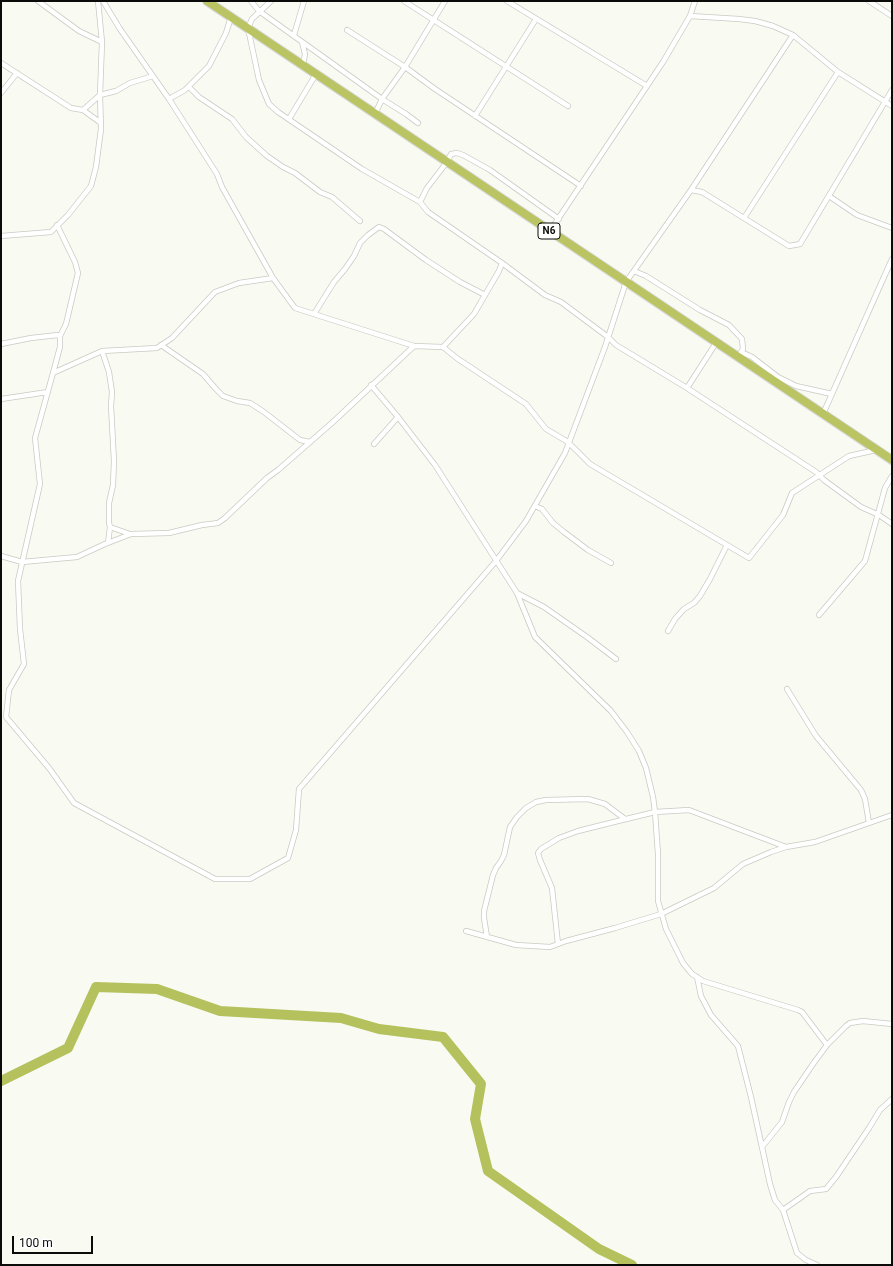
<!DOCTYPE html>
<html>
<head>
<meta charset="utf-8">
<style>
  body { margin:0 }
  #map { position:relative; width:893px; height:1266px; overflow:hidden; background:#f9fbf3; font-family:Roboto,sans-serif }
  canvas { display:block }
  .frame { position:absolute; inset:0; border:2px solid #0b0b09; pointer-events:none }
  .scale { position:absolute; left:12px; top:1236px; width:81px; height:18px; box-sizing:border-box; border:2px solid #0b0b09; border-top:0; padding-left:5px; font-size:12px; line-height:14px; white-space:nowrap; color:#0b0b09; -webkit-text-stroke:3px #fff; paint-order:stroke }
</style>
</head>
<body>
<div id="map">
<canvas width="893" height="1266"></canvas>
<div class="frame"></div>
<div class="scale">100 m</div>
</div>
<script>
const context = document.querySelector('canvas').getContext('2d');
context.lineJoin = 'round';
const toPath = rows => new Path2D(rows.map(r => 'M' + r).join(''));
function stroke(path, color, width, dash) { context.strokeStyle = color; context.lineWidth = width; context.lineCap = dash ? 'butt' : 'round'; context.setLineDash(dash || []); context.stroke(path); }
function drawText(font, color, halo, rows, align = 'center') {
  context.font = font + ' Roboto,sans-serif'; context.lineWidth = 3.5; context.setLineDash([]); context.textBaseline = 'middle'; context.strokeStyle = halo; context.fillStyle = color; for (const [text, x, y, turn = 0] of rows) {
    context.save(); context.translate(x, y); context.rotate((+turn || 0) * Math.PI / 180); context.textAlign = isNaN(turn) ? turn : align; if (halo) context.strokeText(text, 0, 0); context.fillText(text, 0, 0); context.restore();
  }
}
const river = toPath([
  [1,1081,68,1048,96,987,157,989,220,1011,341,1018,379,1029,443,1037,481,1084,475,1119,488,1171,599,1249,632,1265]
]);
const minor = toPath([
  [38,1,79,31,102,42],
  [103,1,120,29,169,99,217,174,222,187,273,278,295,308,414,346,443,347,474,314,499,271,502,263,428,212,420,202,427,188,447,162,451,154,457,153,463,155,490,170,559,219],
  [251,1,259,11,382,99,406,114,418,123],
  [271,1,252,19,248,28,259,80,269,104,278,112,362,169,420,202],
  [404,1,568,106],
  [507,1,647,86],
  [869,1,892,16],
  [690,16,739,19,755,21,773,26,793,35,838,72,892,106],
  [347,30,405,67,435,89,581,186],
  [294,35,304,1],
  [302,42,305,54,303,66],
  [1,63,71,108,83,110,100,95,116,91,130,83,153,76],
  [189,87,199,97,232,119,246,137,267,156,283,167,295,173,320,192,332,197,360,221],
  [1,93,17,73],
  [169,99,185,90,209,66,226,33,231,17],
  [83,110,101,123],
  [375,114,382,99,405,67,445,1],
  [475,116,536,19],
  [289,119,316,74],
  [691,190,702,192,789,246,800,244,892,90],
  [829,196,857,215,892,228],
  [744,218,838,72],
  [57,225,75,262,78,273,66,324,60,336],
  [550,231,663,62,690,16,695,1],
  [1,236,51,232,68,215,91,186,96,167,101,129,100,95,102,42,98,1],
  [502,263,545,295,561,302,608,337,616,345,687,388,816,472,824,480,861,507,879,515,892,524],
  [634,271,646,276,700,310,729,325,742,339,743,349,738,357],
  [273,278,239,283,215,292,172,338,157,348,102,351,53,373,35,438,40,484,18,581,20,629,24,664,9,690,6,717,49,768,74,803,215,879,250,879,288,858,296,830,299,789,496,561,526,521,565,453,605,347,626,282,691,190,793,35],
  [314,314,334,282,345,269,354,256,360,243,368,235,379,227,384,229,426,260,460,282,485,295],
  [1,344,31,338,58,335,60,336,60,347,53,373],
  [161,345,203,374,216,389,223,396,237,401,250,403,264,412,300,440,310,442],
  [443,347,458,359,526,404,546,429,568,442,590,464,749,558,783,515,792,493,849,456,876,450],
  [102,351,109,372,112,392,111,406,114,461,113,485,109,503,109,523,110,527,130,534],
  [741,352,752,357,778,377,796,386,832,394],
  [371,385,398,417,435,465,517,593,535,637,611,711,627,732,639,751,646,768,653,797,655,812,658,854,658,901,666,929,683,963,692,974,703,981,798,1010,802,1012,827,1045],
  [687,388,716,343],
  [1,399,48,392],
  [823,414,892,259],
  [374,444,398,417],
  [535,506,542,509,553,523,564,532,588,550,611,563],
  [108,543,110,527],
  [1,556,22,562,77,557,105,544,131,534,169,533,202,525,218,523,225,518,267,478,278,470,333,422,414,346],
  [517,593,544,607,587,637,616,659],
  [819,615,865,561,885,488,892,476],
  [668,631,675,619,684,609,694,603,700,596,710,579,727,545],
  [787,689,816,736,861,790,865,799,869,823],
  [466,931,516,945,550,947,566,941,615,928,661,914,714,888,743,864,771,852,786,847],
  [487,937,484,918,484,911,493,875,496,868,501,861,504,855,510,827,517,817,526,808,536,802,546,800,588,799,605,804,625,819],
  [558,944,552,888,540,860,538,853,541,849,559,838,578,831,614,822,655,812,689,810,786,847,815,842,892,815],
  [697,977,701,996,711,1015,738,1046,751,1097,770,1184,775,1200,783,1210,797,1253,806,1260,817,1265],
  [762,1147,782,1122,789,1102,794,1092,813,1064,827,1045,846,1026,850,1023,863,1021,892,1024],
  [783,1210,810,1191,826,1189,836,1177,869,1128,880,1110,892,1099]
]);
const trunk = toPath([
  [207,1,892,460]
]);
const shields = [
  [549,231,22]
];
const shieldNames = [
  ["N6",549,231]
];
stroke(river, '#b5c15d', 10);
stroke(minor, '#c9cac3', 6);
stroke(trunk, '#d8d8d8', 10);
stroke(minor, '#fff', 4.5);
stroke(trunk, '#bac463', 8);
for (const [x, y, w] of shields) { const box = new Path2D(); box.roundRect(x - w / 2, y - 8, w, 16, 3); context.fillStyle = '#fff'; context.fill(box); stroke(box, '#0b0b09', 1); }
drawText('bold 10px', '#0b0b09', null, shieldNames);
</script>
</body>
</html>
